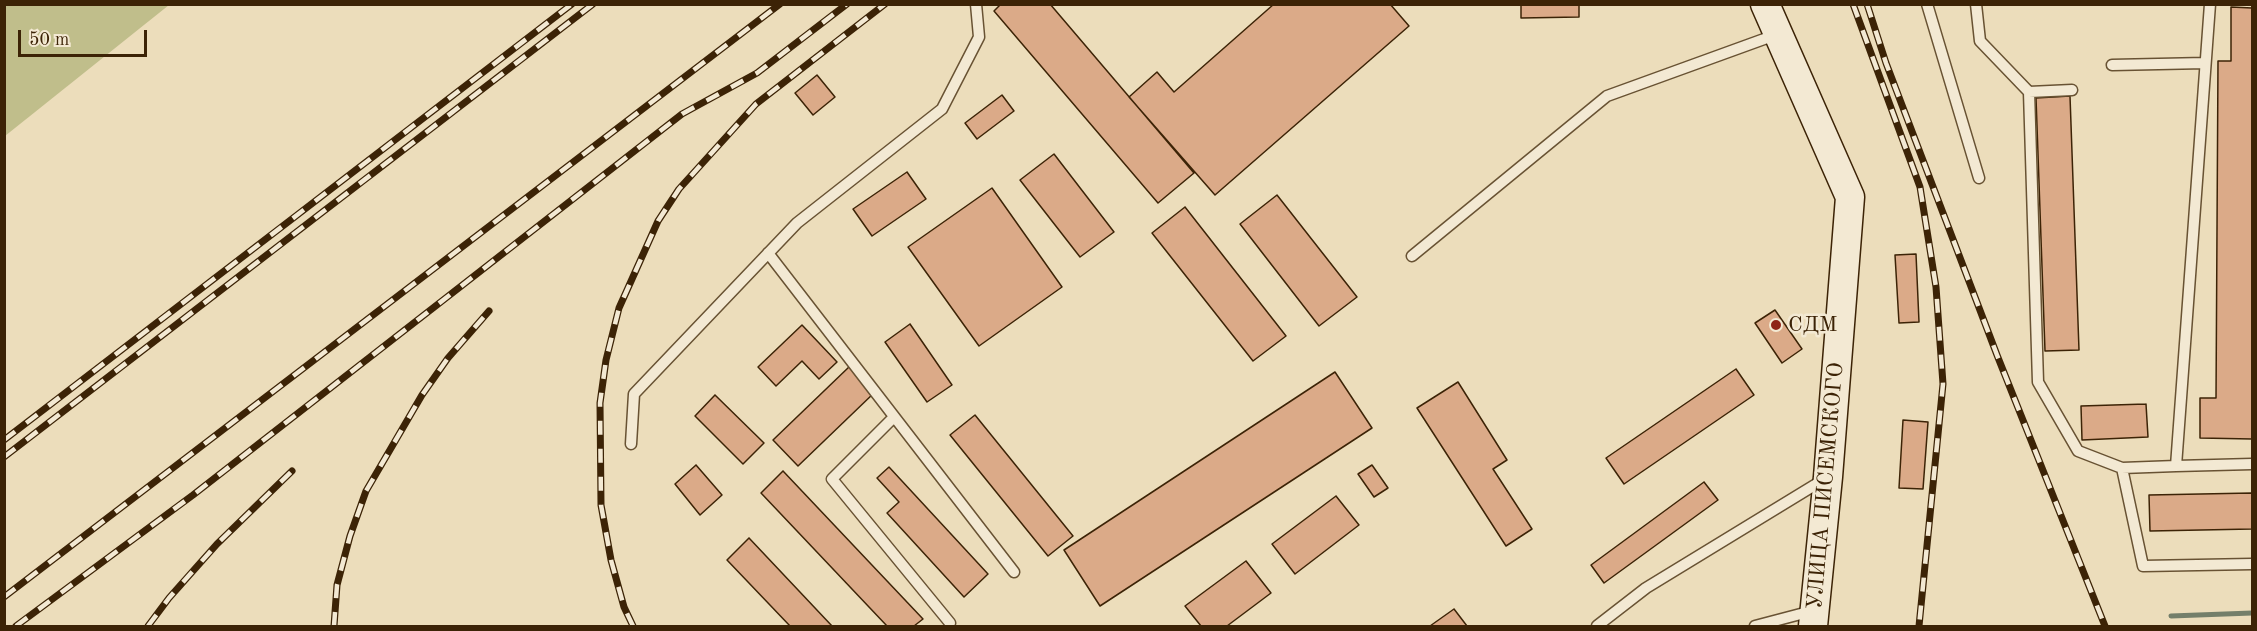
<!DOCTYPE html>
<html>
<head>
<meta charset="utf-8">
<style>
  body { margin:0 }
  #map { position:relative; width:2257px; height:631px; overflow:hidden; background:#ecddbb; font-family:"Old Standard TT",serif }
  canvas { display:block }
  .frame { position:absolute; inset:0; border:6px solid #3c2306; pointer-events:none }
  .scale { position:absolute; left:18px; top:30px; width:129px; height:27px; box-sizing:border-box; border:3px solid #3c2306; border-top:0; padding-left:8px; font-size:18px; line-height:21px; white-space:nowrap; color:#3c2306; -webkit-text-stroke:4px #f3e9d3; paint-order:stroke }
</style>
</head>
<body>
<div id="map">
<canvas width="2257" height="631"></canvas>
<div class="frame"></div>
<div class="scale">50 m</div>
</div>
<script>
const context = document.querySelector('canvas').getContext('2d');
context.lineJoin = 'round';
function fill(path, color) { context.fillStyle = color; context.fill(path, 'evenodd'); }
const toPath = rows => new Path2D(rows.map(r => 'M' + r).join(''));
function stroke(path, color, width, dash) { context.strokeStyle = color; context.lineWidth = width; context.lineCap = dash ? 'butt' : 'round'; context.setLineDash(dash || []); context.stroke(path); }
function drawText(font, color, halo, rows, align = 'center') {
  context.font = font + ' "Old Standard TT",serif'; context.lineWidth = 5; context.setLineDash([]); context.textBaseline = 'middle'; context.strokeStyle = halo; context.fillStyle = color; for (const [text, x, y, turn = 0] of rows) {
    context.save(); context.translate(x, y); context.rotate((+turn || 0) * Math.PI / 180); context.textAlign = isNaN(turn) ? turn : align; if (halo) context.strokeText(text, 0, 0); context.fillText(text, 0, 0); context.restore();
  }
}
const green = toPath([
  [5,4,169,4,169,5,5,136]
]);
const stream = toPath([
  [2171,616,2252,613]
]);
const building = toPath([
  [1001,4,1050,4,1194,173,1158,203,994,11,1001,4],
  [1274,4,1390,4,1409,26,1215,195,1129,97,1157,72,1174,92,1274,4],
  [1521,4,1579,4,1579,17,1521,18,1521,4],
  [2231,7,2252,8,2252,439,2200,438,2200,398,2216,398,2218,61,2231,61,2231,7],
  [817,75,835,97,813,115,795,93,817,75],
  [1002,95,1014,111,977,139,965,123,1002,95],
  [2070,96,2079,350,2045,351,2036,98,2070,96],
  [1054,154,1114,232,1080,257,1020,180,1054,154],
  [907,172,926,199,872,236,853,209,907,172],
  [992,188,1062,287,979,346,908,247,992,188],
  [1277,195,1357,297,1319,326,1240,224,1277,195],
  [1185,207,1286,336,1253,361,1152,233,1185,207],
  [1916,254,1919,322,1899,323,1895,255,1916,254],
  [1775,310,1802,349,1782,363,1755,323,1775,310],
  [910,324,952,385,927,402,885,342,910,324],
  [802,325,837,362,819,379,802,361,776,386,758,367,802,325],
  [850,366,875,392,798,466,773,440,850,366],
  [1736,369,1754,395,1624,484,1606,458,1736,369],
  [1335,372,1372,428,1100,606,1064,550,1335,372],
  [1458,382,1507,460,1493,469,1532,529,1506,546,1417,408,1458,382],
  [715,395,764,443,743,464,695,416,715,395],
  [2146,404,2148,437,2082,440,2081,406,2146,404],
  [975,415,1073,536,1048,556,950,435,975,415],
  [1903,420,1928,422,1923,489,1899,488,1903,420],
  [696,465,722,495,700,515,675,484,696,465],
  [1372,465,1388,488,1374,497,1358,474,1372,465],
  [889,467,988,574,964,597,887,513,899,502,877,478,889,467],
  [783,471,923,619,914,626,887,626,761,493,783,471],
  [1704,482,1718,500,1604,583,1591,565,1704,482],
  [2252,493,2252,529,2150,531,2149,495,2252,493],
  [1336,496,1359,525,1295,574,1272,544,1336,496],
  [749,538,832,626,790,626,727,560,749,538],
  [1246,561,1271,593,1227,626,1201,626,1185,606,1246,561],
  [1454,609,1467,626,1430,626,1454,609]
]);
const lane = toPath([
  [1927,4,1979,178],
  [1976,4,1980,41,2029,92,2038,382,2078,451,2122,468],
  [2210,4,2176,466,2252,464],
  [2112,65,2205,63],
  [2029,92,2072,90],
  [768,253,1014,572],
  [1412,256,1607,96,1778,34],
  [894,417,832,479,950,623],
  [631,444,634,394,797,223,942,109,979,37,976,4],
  [2176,466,2122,468,2143,566,2252,564],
  [1597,626,1646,588,1823,480],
  [1755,626,1812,611]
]);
const secondary = toPath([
  [1765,4,1850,197,1828,477,1813,626]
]);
const rail = toPath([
  [1853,4,1920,187,1936,287,1943,384,1919,626],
  [1867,4,1886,63,1997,355,2105,626],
  [4,440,572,4],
  [4,457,593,4],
  [4,597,780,4],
  [16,626,193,495,682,114,757,73,847,4],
  [148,626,169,598,217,544,292,471],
  [334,626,337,585,350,536,366,491,422,395,448,358,489,311],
  [633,626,624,607,611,560,601,505,600,403,606,360,619,308,658,221,679,189,756,104,885,4]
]);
const markers = [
  [1776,325,6,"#8f2418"]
];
const poiNames = [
  ["СДМ",1788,325]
];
const streetNames = [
  ["УЛИЦА ПИСЕМСКОГО",1826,486,-85]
];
fill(green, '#c0be8b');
stroke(stream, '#747f6a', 5);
fill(building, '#dbaa88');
stroke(building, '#3c2306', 1.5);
stroke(lane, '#685233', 13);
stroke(secondary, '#3c2306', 31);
stroke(lane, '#f3e9d3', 10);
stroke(secondary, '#f3e9d3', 28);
stroke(rail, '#3c2306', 7);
stroke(rail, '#f3e9d3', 4.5, [14]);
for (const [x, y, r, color] of markers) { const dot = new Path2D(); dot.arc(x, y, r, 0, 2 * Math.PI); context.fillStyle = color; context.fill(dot); stroke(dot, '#f3e9d3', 2); }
drawText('22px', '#3c2306', '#f3e9d3', poiNames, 'left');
drawText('22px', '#3c2306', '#f3e9d3', streetNames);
</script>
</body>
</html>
